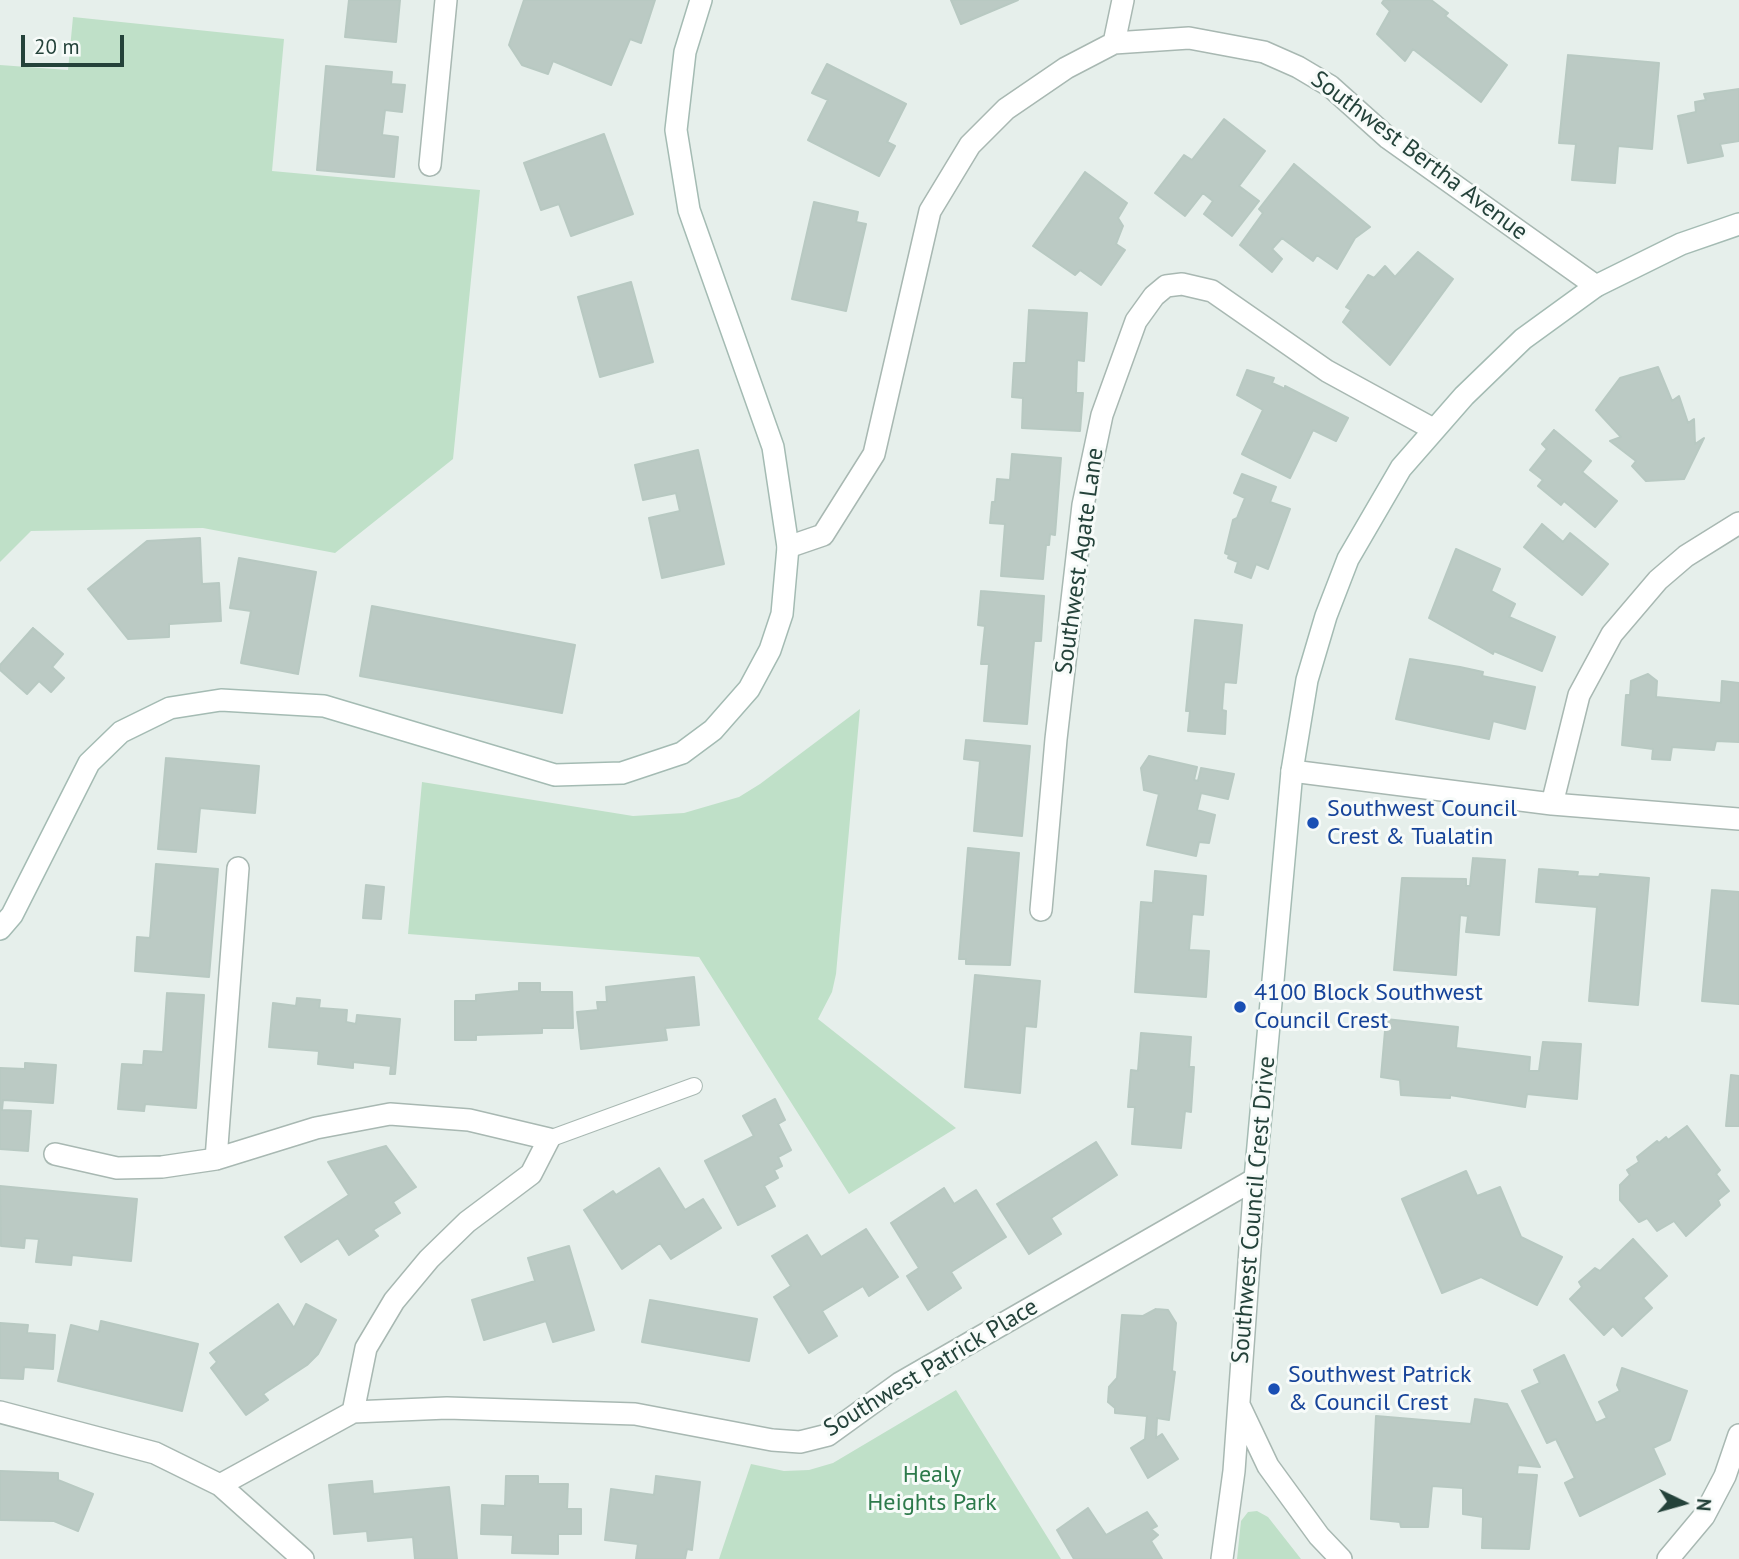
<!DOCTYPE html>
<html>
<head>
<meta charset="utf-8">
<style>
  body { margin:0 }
  #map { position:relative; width:1739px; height:1559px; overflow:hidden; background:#e6efeb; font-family:"PT Sans",sans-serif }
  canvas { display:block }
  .north { position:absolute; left:1648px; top:1468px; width:70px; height:70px; -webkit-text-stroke:5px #f7fbf9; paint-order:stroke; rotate:95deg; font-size:19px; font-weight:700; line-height:28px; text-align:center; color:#24423a }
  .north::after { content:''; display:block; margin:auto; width:24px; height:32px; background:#24423a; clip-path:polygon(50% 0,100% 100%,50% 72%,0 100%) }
  .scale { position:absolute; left:21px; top:35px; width:103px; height:32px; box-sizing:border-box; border:4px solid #24423a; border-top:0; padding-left:9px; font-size:21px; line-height:24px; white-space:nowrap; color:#24423a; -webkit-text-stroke:5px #f7fbf9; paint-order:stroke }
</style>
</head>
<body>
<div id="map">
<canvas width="1739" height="1559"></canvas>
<div class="north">N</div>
<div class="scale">20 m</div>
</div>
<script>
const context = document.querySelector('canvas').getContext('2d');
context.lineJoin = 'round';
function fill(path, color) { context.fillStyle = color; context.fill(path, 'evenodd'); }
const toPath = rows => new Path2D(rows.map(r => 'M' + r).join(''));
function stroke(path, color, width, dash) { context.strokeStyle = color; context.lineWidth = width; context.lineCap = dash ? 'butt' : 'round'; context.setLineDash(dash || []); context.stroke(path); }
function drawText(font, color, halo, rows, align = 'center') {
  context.font = font + ' "PT Sans",sans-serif'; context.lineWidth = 6; context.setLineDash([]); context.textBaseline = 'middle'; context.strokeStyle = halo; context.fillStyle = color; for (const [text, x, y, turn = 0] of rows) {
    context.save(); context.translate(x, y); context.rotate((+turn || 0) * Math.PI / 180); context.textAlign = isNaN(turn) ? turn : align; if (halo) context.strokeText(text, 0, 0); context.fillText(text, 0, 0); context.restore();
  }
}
const green = toPath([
  [73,17,284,39,272,171,480,190,453,459,335,553,203,528,31,531,0,562,0,65,68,70],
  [860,709,836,974,832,992,818,1019,956,1128,849,1194,699,957,408,934,422,782,633,816,684,813,739,797,760,784],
  [956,1390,1061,1559,719,1559,751,1464,784,1471,809,1470,833,1463],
  [1257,1511,1268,1517,1301,1559,1237,1559,1241,1521,1248,1512]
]);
const building = toPath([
  [349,0,400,0,396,42,345,37,349,0],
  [524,0,655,0,641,43,630,39,611,85,553,61,548,74,522,65,509,45,524,0],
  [951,0,1018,0,961,24,951,0],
  [1384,0,1431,0,1448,13,1445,16,1507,65,1481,102,1413,49,1405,61,1377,34,1390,11,1382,3,1384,0],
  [1568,55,1659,63,1652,149,1618,146,1615,183,1572,180,1576,144,1559,143,1568,55],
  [827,64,906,104,887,142,895,146,879,176,808,140,828,100,812,93,827,64],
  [326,66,392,72,391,84,405,85,402,112,385,110,382,135,398,137,394,177,317,170,326,66],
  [1739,89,1739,141,1720,144,1723,156,1688,163,1678,116,1696,112,1695,102,1706,100,1704,94,1739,89],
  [1224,119,1265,151,1239,186,1259,201,1232,236,1204,214,1213,201,1203,193,1185,216,1155,193,1184,155,1192,160,1224,119],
  [604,134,633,214,571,236,559,204,541,210,524,163,604,134],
  [1294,164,1370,227,1355,238,1337,269,1317,255,1313,261,1282,238,1272,249,1282,259,1272,272,1240,245,1263,213,1259,209,1294,164],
  [1085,172,1127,203,1118,218,1123,226,1116,244,1125,250,1101,285,1080,270,1075,275,1033,246,1085,172],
  [814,202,858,212,856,222,866,224,846,311,792,299,814,202],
  [1418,252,1453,279,1390,365,1343,322,1351,310,1346,307,1368,275,1374,278,1385,266,1395,277,1418,252],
  [631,282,653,362,600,377,578,297,631,282],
  [1029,310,1087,313,1084,361,1077,360,1076,393,1083,393,1080,431,1022,428,1023,398,1012,397,1014,363,1026,363,1029,310],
  [1658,367,1672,401,1679,396,1688,423,1694,419,1695,444,1704,438,1684,479,1646,481,1632,466,1636,461,1610,441,1621,437,1596,410,1620,378,1658,367],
  [1247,370,1274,378,1272,383,1285,389,1285,386,1348,418,1336,441,1313,430,1290,478,1242,454,1263,410,1237,395,1247,370],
  [1554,430,1591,461,1582,472,1617,501,1595,527,1564,501,1561,505,1538,486,1543,480,1530,470,1547,449,1542,444,1554,430],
  [698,450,724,564,662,578,649,518,680,511,676,493,643,500,635,465,698,450],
  [1012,454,1061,458,1055,535,1050,534,1049,545,1046,545,1043,579,1001,576,1005,524,990,523,992,502,995,502,997,479,1010,480,1012,454],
  [1242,474,1276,487,1270,502,1290,509,1268,569,1256,564,1251,578,1235,572,1238,562,1228,558,1229,555,1225,553,1233,520,1237,518,1245,498,1234,493,1242,474],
  [1542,524,1563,542,1570,533,1608,564,1582,595,1524,547,1542,524],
  [200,538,202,584,219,583,221,621,169,624,169,637,128,639,88,589,147,541,200,538],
  [1456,549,1500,569,1491,591,1515,604,1509,617,1555,637,1542,671,1494,651,1493,654,1429,618,1456,549],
  [239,558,316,572,298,674,241,663,251,611,230,608,239,558],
  [981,591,1044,596,1041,641,1034,641,1027,724,984,721,989,664,981,664,985,626,978,625,981,591],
  [372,606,575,645,562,713,360,676,372,606],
  [1195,620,1242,625,1236,683,1224,682,1222,710,1226,711,1225,734,1188,731,1190,711,1186,711,1195,620],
  [33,628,63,654,52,667,64,678,51,692,39,681,27,694,0,670,0,665,33,628],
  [1410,659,1460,667,1483,672,1482,676,1535,687,1525,729,1493,721,1489,739,1396,719,1410,659],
  [1648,674,1657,681,1656,697,1721,703,1722,681,1739,683,1739,742,1716,741,1714,750,1672,747,1670,760,1652,759,1653,749,1622,745,1626,695,1630,695,1631,681,1648,674],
  [966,740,1030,746,1022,836,974,831,980,761,964,759,966,740],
  [1149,756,1197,767,1194,780,1198,781,1201,768,1234,774,1228,799,1201,793,1197,810,1215,815,1209,843,1199,842,1196,856,1147,845,1159,794,1144,790,1141,768,1149,756],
  [166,758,259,766,255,813,200,808,196,852,158,849,166,758],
  [968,848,1019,853,1010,965,966,964,966,959,959,959,968,848],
  [1473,858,1505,860,1499,935,1466,932,1468,916,1460,915,1456,975,1394,970,1402,878,1466,879,1466,886,1470,886,1473,858],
  [156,864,218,869,209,977,135,971,137,937,150,938,156,864],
  [1539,869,1578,872,1577,876,1599,877,1600,874,1649,878,1638,1005,1589,1001,1597,907,1536,902,1539,869],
  [1155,871,1206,876,1203,915,1192,914,1189,950,1209,951,1206,997,1135,992,1141,902,1153,903,1155,871],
  [366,885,384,887,381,919,363,918,366,885],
  [1712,890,1739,892,1739,1004,1702,1001,1712,890],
  [975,975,1040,981,1036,1027,1025,1026,1020,1093,965,1087,975,975],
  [694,977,699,1025,665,1028,667,1040,581,1049,577,1012,598,1010,597,1002,607,1002,606,987,694,977],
  [519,983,540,983,540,992,572,992,573,1028,542,1028,542,1033,476,1035,476,1040,455,1040,455,1001,476,1001,476,995,519,991,519,983],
  [167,993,204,995,196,1108,145,1104,144,1111,118,1109,122,1064,143,1065,144,1051,163,1052,167,993],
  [297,998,320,1000,319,1008,347,1010,346,1022,356,1024,357,1015,400,1019,395,1074,390,1074,391,1066,353,1062,353,1068,318,1064,319,1051,269,1047,273,1003,296,1006,297,998],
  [1386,1019,1458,1027,1456,1048,1530,1057,1529,1071,1539,1071,1543,1042,1581,1044,1577,1099,1527,1094,1525,1107,1450,1095,1450,1098,1401,1095,1400,1080,1381,1077,1386,1019],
  [1141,1033,1191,1037,1189,1067,1194,1067,1191,1112,1185,1111,1181,1148,1132,1144,1135,1107,1128,1107,1131,1070,1138,1071,1141,1033],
  [25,1063,56,1065,53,1103,3,1100,2,1110,31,1111,28,1151,0,1149,0,1068,25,1069,25,1063],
  [1731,1075,1739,1076,1739,1126,1726,1126,1731,1075],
  [775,1099,785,1120,778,1124,791,1150,778,1157,782,1166,774,1170,778,1178,764,1186,775,1206,738,1225,705,1161,754,1136,743,1116,775,1099],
  [1687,1126,1720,1170,1716,1174,1729,1191,1718,1200,1720,1205,1686,1236,1674,1221,1657,1231,1647,1218,1639,1222,1620,1200,1620,1185,1630,1175,1627,1170,1639,1162,1637,1157,1657,1141,1659,1143,1666,1137,1668,1140,1687,1126],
  [1096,1142,1117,1175,1051,1218,1061,1234,1029,1254,997,1204,1096,1142],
  [386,1146,416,1187,393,1202,400,1213,373,1230,378,1236,349,1255,338,1238,301,1262,285,1237,349,1195,328,1162,386,1146],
  [659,1168,685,1210,703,1199,721,1228,671,1259,660,1243,622,1269,584,1210,613,1191,616,1195,659,1168],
  [1466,1171,1477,1196,1500,1187,1521,1237,1562,1257,1537,1305,1481,1277,1442,1293,1402,1199,1466,1171],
  [0,1186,137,1199,131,1261,72,1255,71,1265,36,1262,39,1239,25,1238,24,1248,1,1246,0,1186],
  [944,1188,954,1204,976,1190,1006,1237,951,1272,961,1288,928,1310,907,1276,919,1268,891,1223,944,1188],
  [866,1229,898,1277,869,1296,863,1286,822,1311,837,1336,809,1353,774,1297,791,1286,772,1256,807,1235,821,1257,866,1229],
  [1633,1239,1667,1276,1643,1298,1652,1308,1622,1336,1613,1326,1604,1335,1570,1299,1582,1287,1579,1282,1595,1268,1600,1271,1633,1239],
  [569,1246,594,1330,553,1342,546,1321,484,1340,472,1300,535,1281,528,1258,569,1246],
  [650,1300,757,1319,749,1361,642,1342,650,1300],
  [278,1304,294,1328,306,1304,336,1320,318,1354,307,1365,263,1394,268,1400,246,1415,211,1368,217,1362,210,1353,278,1304],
  [1156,1309,1168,1310,1176,1323,1172,1371,1175,1372,1169,1420,1157,1418,1156,1438,1162,1434,1178,1459,1148,1478,1131,1448,1145,1439,1147,1416,1115,1413,1115,1408,1108,1402,1109,1387,1117,1378,1122,1315,1143,1316,1156,1309],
  [101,1321,198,1344,182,1411,58,1381,71,1325,99,1332,101,1321],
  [0,1323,28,1325,27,1333,55,1335,53,1369,24,1367,23,1379,0,1378,0,1323],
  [1564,1355,1596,1423,1607,1418,1599,1402,1620,1391,1617,1385,1622,1368,1687,1391,1670,1440,1653,1448,1665,1474,1580,1516,1565,1483,1575,1478,1556,1439,1547,1443,1522,1391,1540,1383,1534,1370,1564,1355],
  [1475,1399,1507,1404,1540,1467,1518,1465,1517,1474,1537,1475,1529,1549,1482,1548,1483,1517,1463,1514,1463,1488,1432,1486,1428,1527,1401,1527,1400,1522,1371,1519,1376,1416,1471,1424,1475,1399],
  [0,1471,58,1473,58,1480,93,1494,78,1531,54,1521,0,1520,0,1471],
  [506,1476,538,1476,538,1484,568,1484,567,1509,581,1509,581,1534,558,1534,558,1554,512,1553,513,1535,481,1534,482,1505,505,1506,506,1476],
  [656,1476,700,1482,692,1550,687,1549,685,1559,636,1559,638,1544,605,1540,611,1489,654,1495,656,1476],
  [372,1481,373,1494,449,1487,457,1559,415,1559,413,1537,368,1541,367,1531,334,1534,329,1485,372,1481],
  [1088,1508,1106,1535,1147,1512,1157,1526,1151,1529,1158,1535,1151,1541,1162,1559,1074,1559,1057,1530,1088,1508]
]);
const lane = toPath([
  [549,1139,694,1086]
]);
const street = toPath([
  [1114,43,1123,0],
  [430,165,446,0],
  [788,547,823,535,874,454,930,211,970,145,1006,109,1066,68,1114,43,1189,38,1264,52,1298,67,1330,86,1388,138,1596,286],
  [1292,771,1552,804,1739,819],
  [1552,804,1579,695,1612,634,1658,580,1686,556,1739,523],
  [1041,910,1056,739,1083,505,1102,415,1136,321,1154,296,1166,286,1182,284,1212,291,1327,371,1433,429],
  [55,1154,117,1168,162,1167,216,1159,316,1128,390,1114,469,1120,549,1139,531,1174,467,1222,429,1259,394,1301,366,1348,353,1412],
  [216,1159,238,868],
  [1240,1407,1268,1466,1319,1536,1341,1559],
  [0,1412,155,1453,220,1485,303,1559],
  [220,1485,353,1412,447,1408,635,1414,772,1440,800,1442,828,1435,900,1383,1255,1179],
  [1222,1559,1234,1471,1255,1179],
  [1668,1559,1704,1516,1725,1476,1739,1435]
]);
const secondary = toPath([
  [0,929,12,915,89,763,121,732,170,708,221,700,324,706,555,775,622,773,682,753,713,730,749,689,770,650,782,614,788,547,773,447,689,210,676,130,685,52,701,0],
  [1255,1179,1292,771,1307,680,1326,616,1348,559,1401,468,1464,396,1523,339,1596,286,1681,244,1739,224]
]);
const markers = [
  [1313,823,7,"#1a4fb4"],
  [1240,1007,7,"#1a4fb4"],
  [1274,1389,7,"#1a4fb4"]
];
const streetNames = [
  ["Southwest Bertha Avenue",1419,156,37],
  ["Southwest Agate Lane",1080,561,-82],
  ["Southwest Council Crest Drive",1254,1210,-85],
  ["Southwest Patrick Place",931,1368,-31]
];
const transitNames = [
  ["Southwest Council",1327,809],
  ["Crest & Tualatin",1327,837],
  ["4100 Block Southwest",1254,993],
  ["Council Crest",1254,1021],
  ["Southwest Patrick",1288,1375],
  ["& Council Crest",1288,1403]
];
const parkNames = [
  ["Healy",932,1475],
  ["Heights Park",932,1503]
];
fill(green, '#bfe0c8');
fill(building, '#bbcac4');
stroke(building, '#b8c9c2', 2);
stroke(lane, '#a8b8b2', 18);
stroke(street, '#a8b8b2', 24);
stroke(secondary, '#a4bbb3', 24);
stroke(lane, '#fff', 16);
stroke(street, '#fff', 21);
stroke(secondary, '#fff', 21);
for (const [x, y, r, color] of markers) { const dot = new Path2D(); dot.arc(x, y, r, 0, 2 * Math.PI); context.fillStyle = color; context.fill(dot); stroke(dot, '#f7fbf9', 2.5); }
drawText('24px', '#24423a', '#f7fbf9', streetNames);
drawText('24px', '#164399', '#f7fbf9', transitNames, 'left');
drawText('24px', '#2d7a4b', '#f7fbf9', parkNames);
</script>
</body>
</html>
